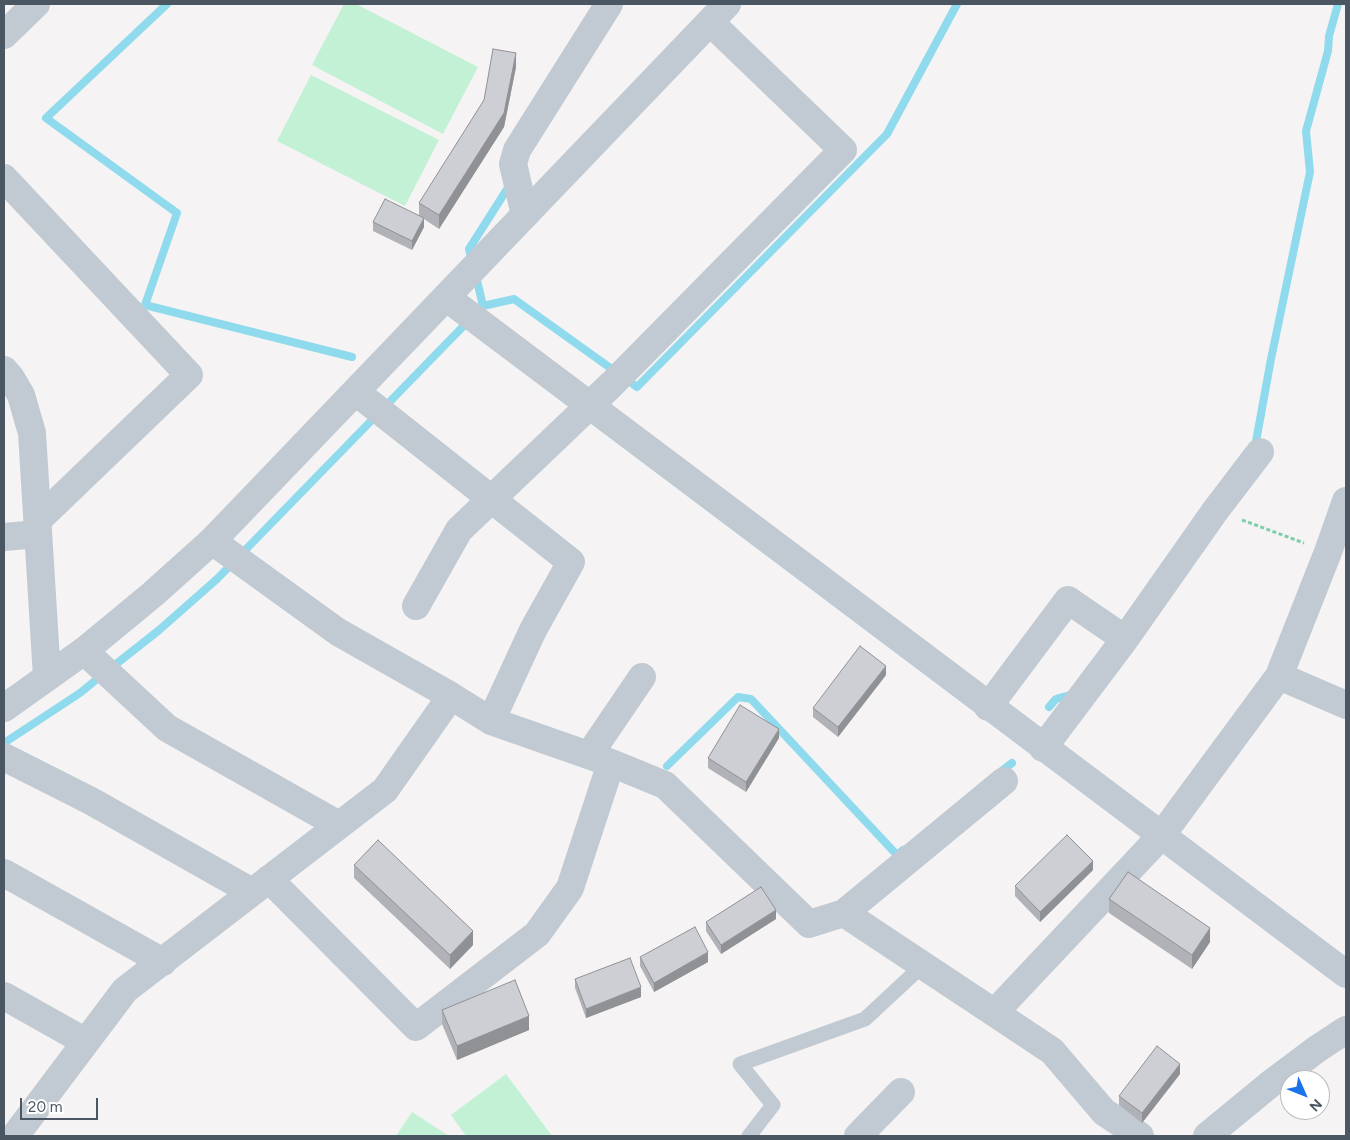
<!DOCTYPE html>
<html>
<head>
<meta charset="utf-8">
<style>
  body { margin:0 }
  #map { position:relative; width:1350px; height:1140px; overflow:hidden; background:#f5f3f3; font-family:Figtree,sans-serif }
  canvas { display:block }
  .frame { position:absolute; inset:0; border:5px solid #4a5661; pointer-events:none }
  .north { position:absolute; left:1280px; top:1070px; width:50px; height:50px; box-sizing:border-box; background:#fff; border:1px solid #b7bbc0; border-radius:50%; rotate:134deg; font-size:14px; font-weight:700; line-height:20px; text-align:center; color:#4a5661 }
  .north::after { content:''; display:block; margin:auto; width:18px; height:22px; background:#1a73e8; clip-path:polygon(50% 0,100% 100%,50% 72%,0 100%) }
  .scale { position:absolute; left:20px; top:1098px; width:78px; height:22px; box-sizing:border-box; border:2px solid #4a5661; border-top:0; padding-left:6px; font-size:15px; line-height:18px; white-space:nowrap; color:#4a5661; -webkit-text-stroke:4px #fff; paint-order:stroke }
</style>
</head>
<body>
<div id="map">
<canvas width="1350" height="1140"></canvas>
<div class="frame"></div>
<div class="north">N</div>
<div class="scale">20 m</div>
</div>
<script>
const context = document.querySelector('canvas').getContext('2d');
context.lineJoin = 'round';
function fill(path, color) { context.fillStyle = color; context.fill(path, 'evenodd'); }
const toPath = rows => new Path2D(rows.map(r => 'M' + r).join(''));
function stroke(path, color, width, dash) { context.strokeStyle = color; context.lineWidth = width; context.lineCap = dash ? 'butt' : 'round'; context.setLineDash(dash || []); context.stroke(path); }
const green = toPath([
  [344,4,356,4,478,67,443,134,312,65],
  [311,75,439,140,405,206,277,141],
  [506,1074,552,1136,466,1136,451,1115],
  [412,1112,449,1136,396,1136]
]);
const stream = toPath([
  [167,4,46,118,177,213,145,305,352,357],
  [472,262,469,249,511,183],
  [476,276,483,306],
  [1255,447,1271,359,1310,172,1306,131,1328,51,1329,36,1338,4],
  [111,668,158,631,217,579,483,306,514,299,637,387,887,134,957,4],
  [1049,707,1056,699,1073,694],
  [4,743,80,693,102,675],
  [667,766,738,697,751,699,897,855,903,850],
  [998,774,1012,763]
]);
const path = toPath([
  [1242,520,1304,543]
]);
const service = toPath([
  [749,1136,773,1105,740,1064,865,1019,922,966]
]);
const minor = toPath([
  [4,178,189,375,38,520],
  [525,215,513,164,517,150,609,4],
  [356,392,571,562,533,630,491,721],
  [4,537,38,534],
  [212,541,338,632,451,696,491,721,611,763,665,785,809,924,844,913,1052,1051,1104,1112,1140,1136],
  [416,606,459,530,612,384,843,150,710,22],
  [84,651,167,728,339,825],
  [1279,676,1346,705],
  [988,707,1068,600,1125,639],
  [1043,748,1125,639,1215,511,1260,452],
  [589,755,642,677],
  [4,757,91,801,252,892],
  [4,873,163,962],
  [269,879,416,1027,537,934,570,888,611,763],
  [844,913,1004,781],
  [4,996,86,1042],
  [995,1012,1161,836,1279,676,1328,552,1346,501],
  [15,1136,125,990,385,790,451,696],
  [858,1136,901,1092]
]);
const tertiary = toPath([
  [4,35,36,4],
  [447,298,1346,974],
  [4,370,11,378,21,395,32,433,47,677],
  [4,708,84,651,153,594,212,541,727,4],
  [1207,1136,1269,1085,1317,1049,1346,1030]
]);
const wall = toPath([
  [516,67,504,127,439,229,424,219,424,227,412,250,373,231,373,222,419,216,419,203],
  [886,675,838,737,813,717,813,708],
  [779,738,746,792,708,768,708,758],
  [354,865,473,945,450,969,354,878],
  [1093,870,1040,922,1015,896,1015,886],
  [1109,899,1210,942,1192,969,1109,913],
  [776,919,721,954,706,931,706,922],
  [640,957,708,962,654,992,640,966],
  [575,979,641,997,586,1018,575,988],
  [442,1010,529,1030,457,1060,442,1024],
  [1180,1074,1142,1123,1119,1105,1119,1096]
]);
const shadedWall = toPath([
  [516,53,516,67,504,127,439,229,439,215],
  [424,218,424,227,412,250,412,241],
  [886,666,886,675,838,737,838,727],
  [779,729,779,738,746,792,746,782],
  [1093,861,1093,870,1040,922,1040,912],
  [776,910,776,919,721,954,721,945],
  [1210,928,1210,942,1192,969,1192,955],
  [473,931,473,945,450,969,450,955],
  [708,952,708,962,654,992,654,983],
  [641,987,641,997,586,1018,586,1009],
  [529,1016,529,1030,457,1060,457,1046],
  [1180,1064,1180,1074,1142,1123,1142,1113]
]);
const building = toPath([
  [493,49,516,53,504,113,439,215,419,203,484,100,493,49],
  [385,199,424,218,412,241,373,222,385,199],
  [860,646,886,666,838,727,813,708,860,646],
  [740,705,779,729,746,782,708,758,740,705],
  [1067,835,1093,861,1040,912,1015,886,1067,835],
  [378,840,473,931,450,955,354,865,378,840],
  [1128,872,1210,928,1192,955,1109,899,1128,872],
  [761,887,776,910,721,945,706,922,761,887],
  [695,927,708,952,654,983,640,957,695,927],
  [630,958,641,987,586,1009,575,979,630,958],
  [515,980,529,1016,457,1046,442,1010,515,980],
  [1157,1046,1180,1064,1142,1113,1119,1096,1157,1046]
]);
fill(green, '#c3f1d5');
stroke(stream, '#90daee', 8);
stroke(path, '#7ad0a6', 3, [4, 2.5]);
stroke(service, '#c1cad2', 15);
stroke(minor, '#c1cad2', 28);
stroke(tertiary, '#c1cad2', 28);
fill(wall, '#b0b2b7');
fill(shadedWall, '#909195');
fill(building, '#cdcfd5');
stroke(building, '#909195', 1);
</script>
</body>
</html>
